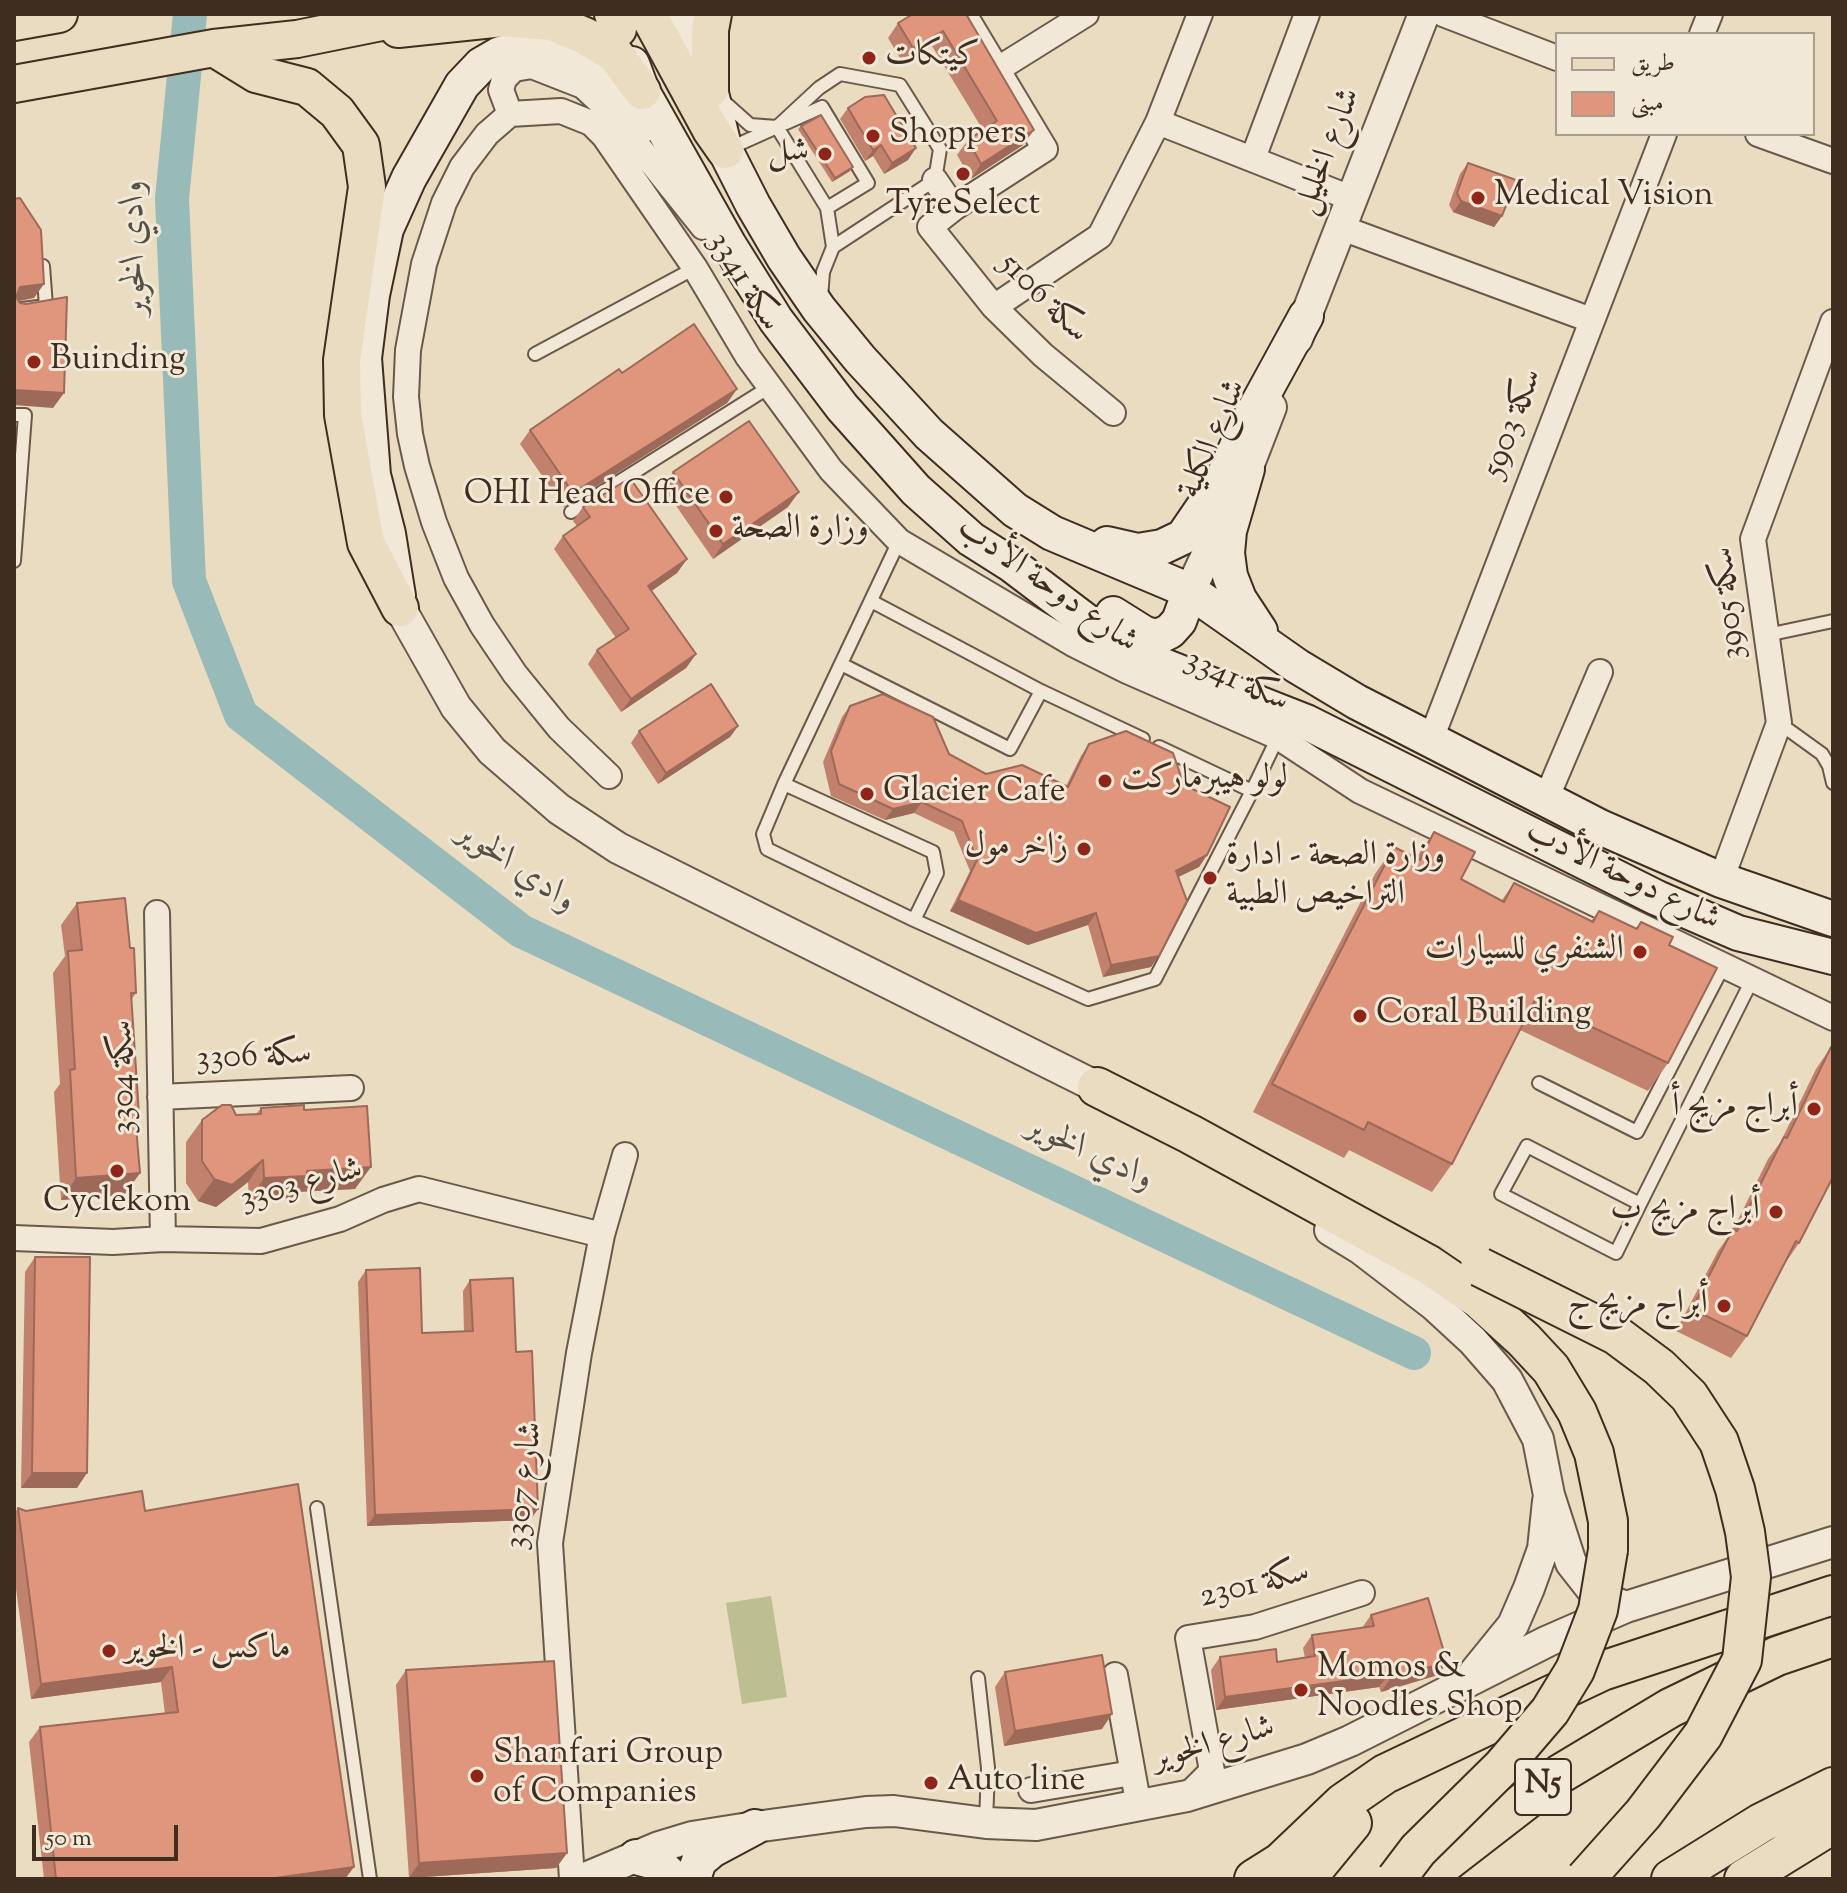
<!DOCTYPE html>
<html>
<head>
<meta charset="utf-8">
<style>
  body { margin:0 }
  #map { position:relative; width:1847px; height:1893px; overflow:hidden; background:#e9dcc1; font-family:"Sorts Mill Goudy",Amiri,serif }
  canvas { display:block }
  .frame { position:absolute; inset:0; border:16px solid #3f2d20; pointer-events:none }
  .legend { position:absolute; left:1555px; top:32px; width:260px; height:104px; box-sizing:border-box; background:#f1e8d7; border:2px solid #aa9d8e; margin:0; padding:10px 14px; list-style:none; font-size:24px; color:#3f2d20 }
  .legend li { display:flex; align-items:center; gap:16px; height:40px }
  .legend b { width:40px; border:2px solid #aa9d8e }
  .scale { position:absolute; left:32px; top:1825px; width:146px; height:36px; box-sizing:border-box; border:4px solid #3f2d20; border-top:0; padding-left:10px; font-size:24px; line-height:28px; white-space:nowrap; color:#3f2d20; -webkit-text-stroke:6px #f1e8d7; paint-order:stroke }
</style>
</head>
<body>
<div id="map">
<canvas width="1847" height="1893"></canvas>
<div class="frame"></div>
<ul class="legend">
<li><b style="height:10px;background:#e9dcc1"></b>طريق</li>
<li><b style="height:22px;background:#e0967d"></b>مبنى</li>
</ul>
<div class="scale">50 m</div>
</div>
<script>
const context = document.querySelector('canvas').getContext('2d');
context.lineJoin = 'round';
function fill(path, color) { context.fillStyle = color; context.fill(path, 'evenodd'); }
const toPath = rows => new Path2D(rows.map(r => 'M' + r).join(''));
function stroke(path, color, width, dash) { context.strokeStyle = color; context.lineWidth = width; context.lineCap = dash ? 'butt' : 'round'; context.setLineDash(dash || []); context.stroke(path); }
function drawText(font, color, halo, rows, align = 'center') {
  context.font = font + ' "Sorts Mill Goudy",Amiri,serif'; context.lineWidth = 6; context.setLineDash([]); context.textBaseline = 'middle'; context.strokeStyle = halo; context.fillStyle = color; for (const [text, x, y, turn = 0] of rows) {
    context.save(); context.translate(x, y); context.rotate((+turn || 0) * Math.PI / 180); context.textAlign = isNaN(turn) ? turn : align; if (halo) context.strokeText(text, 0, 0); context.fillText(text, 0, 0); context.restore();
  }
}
const green = toPath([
  [771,1596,787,1697,742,1704,726,1603]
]);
const river = toPath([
  [190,14,172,199,189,581,241,715,521,931,1414,1353]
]);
const service = toPath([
  [722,100,750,125,777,127,819,88,840,74,900,85,940,149,935,180,833,247],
  [786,123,822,107,868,183,827,208],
  [728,149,777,127,827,208,833,247,823,272,821,298],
  [14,310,46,306,43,266],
  [535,354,695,268],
  [14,415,25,415,14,561],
  [571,512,771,386],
  [1767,635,1833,621],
  [841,664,1010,749,1041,691,871,601],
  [1041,691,1143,739],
  [1779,723,1822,754,1829,766,1833,783],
  [1159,747,1252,791,1278,737],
  [784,784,763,834,767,849,914,920,937,873,933,852,784,784,899,541],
  [914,920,1088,999,1155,979,1252,791],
  [1539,1083,1637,1132,1725,963],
  [1640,1204,1527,1146,1501,1194,1616,1253,1640,1204,1753,978],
  [317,1508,370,1879],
  [978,1678,988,1768,986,1823]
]);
const minor = toPath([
  [964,14,1045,149,954,208,930,227,994,307,1043,355,1113,413],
  [1443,14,1557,58],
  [1702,34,1710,14],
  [998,69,1086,14],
  [510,114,501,90,504,79,514,69,532,66,583,86,611,112,703,227],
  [1158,122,1353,199],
  [1758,134,1833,161],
  [1253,158,1307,14],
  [935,180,954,208],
  [1342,228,1591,320],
  [994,307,1100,236,1158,122,1200,14],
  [1431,739,1664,134],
  [609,776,559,728,515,674,482,625,456,578,434,522,417,466,410,434,406,397,408,350,424,264,444,203,462,167,487,134,510,114,561,111,591,123,604,136,695,268,748,357,831,470,899,541,1073,644,1127,671,1278,737,1360,791,1833,1018],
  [1546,799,1600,672],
  [1721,880,1779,723,1753,539,1833,322],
  [157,913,163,1239],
  [160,1097,351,1088],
  [14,1238,113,1242,163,1239,261,1241,340,1219,383,1200,419,1189,602,1235],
  [1115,1675,1139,1807],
  [1031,1790,1132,1773],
  [1187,1796,1212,1771,1188,1638,1255,1627,1362,1593],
  [572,1879,550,1543,579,1353,602,1235,625,1155]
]);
const tertiary = toPath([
  [1297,339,1424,14],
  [1190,591,1247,469,1271,407],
  [400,608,456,707,492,751,559,809,618,848,1097,1087,1114,1100],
  [1330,1230,1361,1249,1434,1305,1473,1341,1507,1380,1538,1439,1549,1495,1571,1563,1597,1596,1626,1607],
  [1474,1673,1513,1625,1529,1588,1543,1549,1548,1501],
  [583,1879,659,1847,692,1837,755,1827,866,1812,894,1811,986,1823,1036,1825,1187,1796,1307,1759,1350,1741,1548,1641,1626,1607,1833,1542]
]);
const secondary = toPath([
  [675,14,710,89,725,150,753,205,784,258,819,309,860,359,929,434,1015,510,1052,533,1190,591,1297,666,1357,702,1600,827,1721,880,1833,919],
  [632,64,642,91,729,245,776,320,842,407,916,490,971,539,1012,565,1111,640,1156,663,1306,722,1657,898,1738,933,1833,957],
  [1247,469,1229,531,1227,553,1230,576,1239,599,1260,631],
  [1107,544,1138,551,1162,547,1183,537,1222,480,1248,422,1306,316],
  [398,596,388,534,373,475,364,358,372,295,386,229,409,178,462,85,481,65,500,54,524,47,550,49,590,65,610,81,641,126],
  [1113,614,1145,634,1158,637,1170,631,1179,621,1190,591],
  [636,1857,651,1861,665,1870,674,1879],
  [693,1879,699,1861,712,1850,755,1827]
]);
const primary = toPath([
  [613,14,618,29],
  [648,14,711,130,725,150],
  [14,22,59,14],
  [398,29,503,18,552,22,585,36,615,54,642,91],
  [214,48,256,74,307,87,337,112,361,145,367,187,342,360,343,415,366,543,400,608],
  [14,84,214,48,297,39,421,14],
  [710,89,710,30,713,14]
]);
const trunk = toPath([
  [1097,1087,1190,1134,1429,1265,1479,1299,1524,1340,1551,1369,1577,1412,1594,1453,1608,1521,1608,1550],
  [1254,1879,1281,1862,1343,1803,1385,1774,1602,1671,1833,1595],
  [1306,1879,1352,1823],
  [1424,1879,1560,1774,1670,1708,1777,1656,1833,1637],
  [1671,1879,1761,1823,1833,1787],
  [1744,1879,1833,1824]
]);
const trunkBridge = toPath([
  [1480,1267,1616,1335,1659,1367,1689,1396,1719,1442,1735,1489,1745,1532,1751,1577,1742,1660,1703,1735,1643,1814,1585,1879],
  [1396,1879,1418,1850,1502,1767,1550,1711,1575,1670,1598,1610,1608,1550]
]);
const wall = toPath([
  [966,14,1023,145,971,179,957,155,968,140,983,130,932,46,903,63,888,38,898,23],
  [848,108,908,160,884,174,873,156,865,161,840,119],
  [801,126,850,171,832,182,798,129],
  [1468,163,1502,216,1494,227,1453,212,1449,205,1460,174],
  [622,373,737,389,727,403,564,507,520,444,530,430],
  [673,472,788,507,713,559,663,487],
  [583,507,687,559,677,573,651,591,696,654,686,668,621,712,588,664,597,650,616,638,554,549,563,536,577,526,573,521],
  [850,706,949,754,986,774,1066,786,1081,756,1089,744,1207,855,1199,867,1178,877,1151,967,1103,977,1088,925,1028,945,950,911,970,871,954,832,914,813,885,820,831,796,823,762,842,717],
  [738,726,730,737,658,784,631,743,639,731],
  [1434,832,1461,879,1502,900,1514,883,1591,921,1599,911,1636,928,1641,922,1669,945,1668,1063,1648,1091,1520,1030,1452,1164,1432,1192,1349,1150,1344,1158,1253,1112,1375,874,1394,847,1416,858],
  [77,903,130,948,136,993,131,1000,136,1120,140,1173,124,1195,61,1200,54,1092,60,1084,53,973,65,956,61,925],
  [1831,1047,1799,1243,1784,1265,1747,1336,1731,1358,1676,1331,1718,1251,1733,1230,1768,1159,1780,1143,1816,1069],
  [261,1108,304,1110,355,1189,296,1192,292,1198,249,1200,248,1182,216,1207,198,1201,186,1183,186,1142,202,1120,256,1114],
  [35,1257,77,1488,21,1488,25,1272],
  [366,1270,422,1333,464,1332,463,1291,470,1280,516,1352,538,1509,530,1520,367,1526,358,1282],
  [18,1508,26,1511,145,1511,345,1879,44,1879,29,1742,40,1727,165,1714,161,1682,31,1699,14,1574,14,1513],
  [1371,1615,1447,1662,1438,1675,1381,1692,1379,1687,1216,1710,1211,1670,1220,1657,1277,1662,1305,1658,1303,1648,1312,1635,1362,1628],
  [406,1670,567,1853,556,1868,409,1878,396,1685],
  [1005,1672,1102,1729,1004,1746,995,1687]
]);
const shadedWall = toPath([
  [943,31,932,46,903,63,913,48],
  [1034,130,1023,145,971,179,981,164],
  [881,145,873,156,865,161,873,150],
  [916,148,908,160,884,174,892,163],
  [853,167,850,171,832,182,835,178],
  [1461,201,1502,216,1494,227,1453,212],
  [44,284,34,298,14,302,20,287],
  [737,389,727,403,564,507,573,493],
  [14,390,64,393,53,408,14,405],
  [799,492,788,507,713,559,723,544],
  [687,559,677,573,639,600,648,586],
  [696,654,686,668,621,712,631,699],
  [738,726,730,737,658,784,666,773],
  [922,802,914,813,885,820,893,809],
  [1207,855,1199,867,1168,882,1176,871],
  [958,900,1096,913,1088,925,1028,945,950,911],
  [1159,956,1151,967,1103,977,1111,965],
  [263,1160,248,1182,216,1207,198,1201,214,1179],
  [371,1167,355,1189,296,1192,292,1198,249,1200,264,1178,307,1171],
  [140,1173,124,1195,61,1200,76,1178],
  [32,1473,87,1473,77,1488,21,1488],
  [538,1509,530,1520,367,1526,375,1515],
  [1447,1662,1438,1675,1381,1692,1390,1679],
  [172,1667,161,1682,31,1699,41,1684],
  [1388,1675,1379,1687,1216,1710,1225,1697],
  [1112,1714,1102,1729,1004,1746,1015,1731],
  [567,1853,556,1868,409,1878,419,1863],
  [354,1867,345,1879,268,1879]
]);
const building = toPath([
  [913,14,966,14,1034,130,981,164,968,140,997,121,943,31,913,48,898,23,913,14],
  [884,95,916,148,892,163,881,145,873,150,848,108,865,97,884,95],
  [821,115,853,167,835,178,801,126,821,115],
  [1468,163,1516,180,1502,216,1461,201,1457,193,1468,163],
  [20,198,41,230,44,284,20,287,16,297,20,303,26,304,67,297,64,393,14,390,14,199,20,198],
  [694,324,737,389,573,493,530,430,619,369,622,373,694,324],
  [749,421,799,492,723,544,673,472,749,421],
  [630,478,687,559,648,586,696,654,631,699,597,650,629,629,563,536,590,517,583,507,630,478],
  [711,684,738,726,666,773,639,731,711,684],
  [883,694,933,717,949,754,986,774,1022,765,1068,787,1089,744,1126,731,1173,753,1184,785,1230,807,1207,855,1176,871,1187,901,1159,956,1111,965,1096,913,1036,933,958,900,977,860,962,821,922,802,893,809,839,784,831,751,850,706,883,694],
  [1434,832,1475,852,1461,879,1504,902,1514,883,1593,922,1599,911,1637,929,1641,922,1673,937,1669,945,1717,968,1668,1063,1535,1000,1452,1164,1368,1122,1364,1130,1272,1084,1394,847,1420,860,1434,832],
  [125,898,130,948,134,948,136,993,131,993,139,1115,135,1115,140,1173,76,1178,70,1070,75,1069,68,951,82,950,77,903,125,898],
  [1831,1047,1833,1048,1833,1177,1799,1243,1796,1241,1747,1336,1692,1309,1733,1229,1737,1231,1784,1137,1787,1138,1831,1047],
  [222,1105,231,1105,236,1115,261,1114,261,1108,304,1105,304,1110,367,1106,371,1167,307,1171,307,1176,264,1178,263,1160,232,1185,214,1179,202,1161,202,1120,222,1105],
  [35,1257,90,1257,87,1473,32,1473,35,1257],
  [420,1268,422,1333,473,1331,470,1280,513,1278,516,1352,532,1351,538,1509,375,1515,366,1270,420,1268],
  [298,1484,354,1867,268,1879,56,1879,40,1727,178,1712,172,1667,41,1684,18,1508,26,1511,142,1491,145,1511,298,1484],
  [1428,1598,1447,1662,1390,1679,1388,1675,1225,1697,1220,1657,1276,1649,1277,1662,1315,1656,1312,1635,1374,1626,1371,1615,1428,1598],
  [1102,1655,1112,1714,1015,1731,1005,1672,1102,1655],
  [554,1661,567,1853,419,1863,406,1670,554,1661]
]);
const markers = [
  [869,58,8,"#8f2418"],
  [873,136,8,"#8f2418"],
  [825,154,8,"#8f2418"],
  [963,174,8,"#8f2418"],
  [1478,198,8,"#8f2418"],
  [34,362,8,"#8f2418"],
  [726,497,8,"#8f2418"],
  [716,531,8,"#8f2418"],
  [1105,781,8,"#8f2418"],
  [867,794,8,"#8f2418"],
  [1084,849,8,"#8f2418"],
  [1210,878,8,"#8f2418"],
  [1640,952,8,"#8f2418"],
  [1360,1016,8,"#8f2418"],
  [1814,1109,8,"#8f2418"],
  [117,1171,8,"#8f2418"],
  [1776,1212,8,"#8f2418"],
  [1724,1306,8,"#8f2418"],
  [109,1651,8,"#8f2418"],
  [1301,1690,8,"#8f2418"],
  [477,1776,8,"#8f2418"],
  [931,1783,8,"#8f2418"]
];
const shields = [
  [1543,1787,56]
];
const shieldNames = [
  ["N5",1543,1787]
];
const poiNames = [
  ["كيتكات",885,58],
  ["Shoppers",889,136],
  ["شل",809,154,"right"],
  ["Medical Vision",1494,198],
  ["TyreSelect",963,207,"center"],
  ["Buinding",50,362],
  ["OHI Head Office",710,497,"right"],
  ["وزارة الصحة",732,531],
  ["لولو هيبرماركت",1121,781],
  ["Glacier Cafe",883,794],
  ["زاخر مول",1068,849,"right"],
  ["وزارة الصحة - ادارة",1226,858],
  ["التراخيص الطبية",1226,897],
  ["الشنفري للسيارات",1624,952,"right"],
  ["Coral Building",1376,1016],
  ["أبراج مزيج أ",1798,1109,"right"],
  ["Cyclekom",117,1204,"center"],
  ["أبراج مزيج ب",1760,1212,"right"],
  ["أبراج مزيج ج",1708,1306,"right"],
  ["ماكس - الخوير",125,1651],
  ["Momos &",1317,1670],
  ["Noodles Shop",1317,1709],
  ["Shanfari Group",493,1756],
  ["of Companies",493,1795],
  ["Auto line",947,1783]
];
const streetNames = [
  ["شارع الخليل",1330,152,-69],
  ["سكة 3341",742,283,58],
  ["سكة 5106",1042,300,45],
  ["سكة 5903",1515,424,-69],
  ["شارع الكلية",1215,440,-67],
  ["شارع دوحة الأدب",1046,587,35],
  ["سكة 3905",1731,603,-96],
  ["سكة 3341",1236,683,24],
  ["شارع دوحة الأدب",1622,878,26],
  ["سكة 3306",254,1059,-3],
  ["سكة 3304",126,1077,-91],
  ["3303 شارع",302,1187,-15],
  ["3307 شارع",527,1486,-83],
  ["سكة 2301",1255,1587,-14],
  ["شارع الخوير",1214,1746,-16]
];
const waterNames = [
  ["وادي الخوير",137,248,-91],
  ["وادي الخوير",515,869,34],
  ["وادي الخوير",1089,1155,25]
];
fill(green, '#bcbf8f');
stroke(river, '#98bab8', 34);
stroke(service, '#6a5948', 16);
stroke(minor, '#6a5948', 28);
stroke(tertiary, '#6a5948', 34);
stroke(secondary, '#3f2d20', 38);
stroke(primary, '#3f2d20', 40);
stroke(trunk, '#3f2d20', 42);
stroke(service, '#f1e8d7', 12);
stroke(minor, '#f1e8d7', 24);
stroke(tertiary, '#f1e8d7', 30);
stroke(secondary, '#f1e8d7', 34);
stroke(primary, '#e9dcc1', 36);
stroke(trunk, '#e9dcc1', 38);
stroke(trunkBridge, '#3f2d20', 42, []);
stroke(trunkBridge, '#e9dcc1', 38);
fill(wall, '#c1816c');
fill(shadedWall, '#9d6958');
fill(building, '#e0967d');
stroke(building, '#9d6958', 2);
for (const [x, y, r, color] of markers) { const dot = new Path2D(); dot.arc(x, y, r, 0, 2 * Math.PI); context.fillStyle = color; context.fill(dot); stroke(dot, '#f1e8d7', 3); }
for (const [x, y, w] of shields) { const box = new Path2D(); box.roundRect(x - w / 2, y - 28, w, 56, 6); context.fillStyle = '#f1e8d7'; context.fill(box); stroke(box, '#3f2d20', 2); }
drawText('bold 32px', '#3f2d20', null, shieldNames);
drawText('34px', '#3f2d20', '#f1e8d7', poiNames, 'left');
drawText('34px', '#3f2d20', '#f1e8d7', streetNames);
drawText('italic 36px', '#555046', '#f1e8d7', waterNames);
</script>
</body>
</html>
